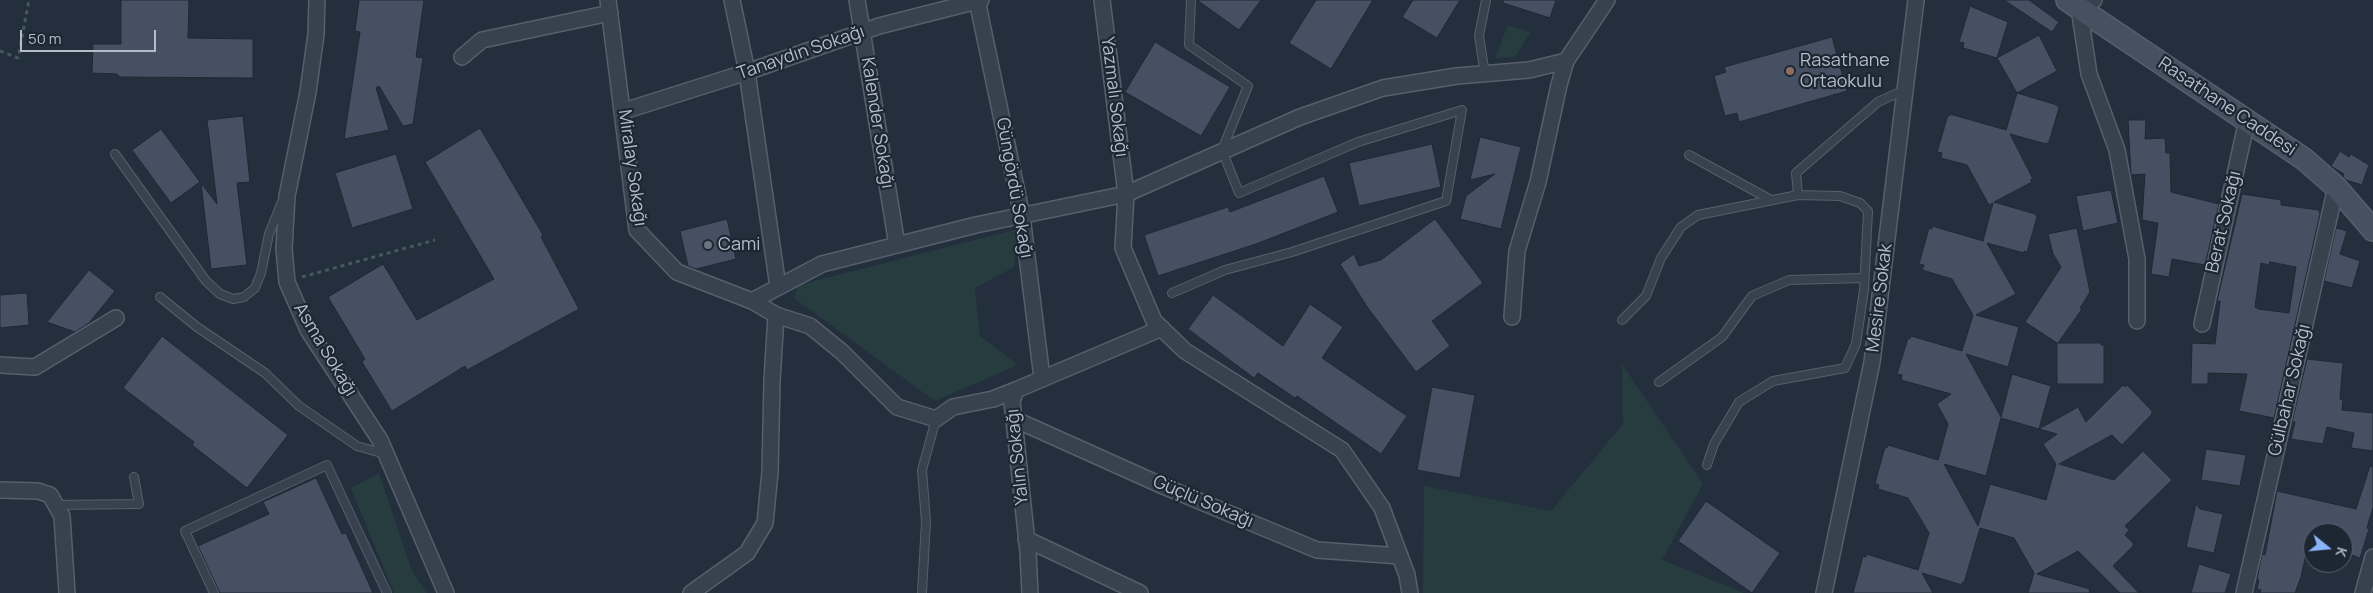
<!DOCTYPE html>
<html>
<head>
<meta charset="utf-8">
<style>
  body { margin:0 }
  #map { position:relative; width:2373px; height:593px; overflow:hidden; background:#242f3e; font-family:Manrope,sans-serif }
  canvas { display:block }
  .north { position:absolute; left:2303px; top:523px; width:50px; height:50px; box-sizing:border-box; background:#1d2633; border:1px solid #59626f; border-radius:50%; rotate:107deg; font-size:14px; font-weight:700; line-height:20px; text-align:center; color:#b4bcc9 }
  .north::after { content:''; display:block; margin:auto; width:18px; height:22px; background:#8ab4f8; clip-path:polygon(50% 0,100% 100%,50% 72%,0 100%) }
  .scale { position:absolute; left:20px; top:30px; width:136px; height:22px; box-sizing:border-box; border:2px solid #b4bcc9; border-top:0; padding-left:6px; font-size:15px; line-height:18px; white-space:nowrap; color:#b4bcc9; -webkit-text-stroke:4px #1d2633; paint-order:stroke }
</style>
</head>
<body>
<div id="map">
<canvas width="2373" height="593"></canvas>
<div class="north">K</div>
<div class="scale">50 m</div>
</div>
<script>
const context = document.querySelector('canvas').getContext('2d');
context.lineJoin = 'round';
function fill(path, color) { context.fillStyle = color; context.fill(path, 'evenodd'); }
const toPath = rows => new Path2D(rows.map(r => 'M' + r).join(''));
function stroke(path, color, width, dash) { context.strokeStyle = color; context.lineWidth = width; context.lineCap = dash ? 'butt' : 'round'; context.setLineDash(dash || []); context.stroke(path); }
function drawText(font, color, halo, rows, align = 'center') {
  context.font = font + ' Manrope,sans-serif'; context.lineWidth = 4.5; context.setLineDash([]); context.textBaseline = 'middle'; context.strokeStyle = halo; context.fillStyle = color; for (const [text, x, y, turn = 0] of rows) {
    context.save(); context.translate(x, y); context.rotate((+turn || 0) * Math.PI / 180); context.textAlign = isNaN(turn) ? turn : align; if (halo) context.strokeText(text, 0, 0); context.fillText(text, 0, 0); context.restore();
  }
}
const green = toPath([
  [1508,25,1531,32,1515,57,1495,58],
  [1018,229,1014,267,975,288,980,336,1018,365,935,401,794,298,798,285],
  [1622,364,1703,484,1662,560,1744,593,1423,593,1424,486,1551,511,1623,424],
  [379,473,412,571,427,593,394,593,351,488]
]);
const building = toPath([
  [121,0,189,0,188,38,253,39,253,78,120,77,117,74,92,73,93,44,121,44,121,0],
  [359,0,424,0,416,57,423,58,413,124,403,126,379,86,376,88,389,130,344,139,360,32,355,31,359,0],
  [1197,0,1261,0,1239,30,1197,0],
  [1316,0,1373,0,1331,69,1289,43,1316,0],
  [1413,0,1460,0,1437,38,1402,17,1413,0],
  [1503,0,1556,0,1550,18,1503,3,1503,0],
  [2004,0,2029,0,2059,22,2052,32,2004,0],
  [1970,6,2008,22,1997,58,2039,35,2057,71,2017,93,2057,105,2059,108,2049,142,2046,144,2010,134,2033,179,2030,180,2032,182,1994,202,2035,214,2037,217,2027,252,2024,251,2024,253,1987,243,2016,294,1976,315,2019,327,2008,367,1966,354,2001,417,2012,374,2051,386,2039,429,2001,418,1986,476,1944,464,1978,526,1990,484,2046,500,2056,464,2043,444,2057,434,2039,429,2078,407,2086,422,2123,385,2125,387,2127,385,2152,411,2152,414,2122,445,2112,435,2059,464,2114,480,2143,451,2172,480,2125,526,2129,530,2125,535,2133,543,2133,546,2113,566,2139,593,2120,593,2078,551,2037,574,2090,589,2089,593,2028,593,2034,573,2014,538,1980,528,1964,583,1962,582,1962,585,1922,573,1933,593,1853,593,1863,556,1866,557,1866,554,1918,570,1929,533,1908,498,1878,489,1879,485,1875,483,1885,447,1887,448,1888,445,1938,460,1948,424,1937,404,1951,394,1901,380,1902,375,1897,374,1908,338,1910,339,1911,336,1962,351,1973,315,1952,279,1922,270,1924,265,1919,264,1929,228,1932,229,1932,226,1983,241,1993,203,1989,205,1967,165,1941,158,1942,153,1937,152,1948,115,1950,116,1950,114,2006,130,2017,93,1997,58,1963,48,1964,43,1959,42,1970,6],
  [1832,37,1847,91,1739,122,1737,113,1725,116,1714,76,1726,72,1724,67,1832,37],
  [1155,42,1230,87,1201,136,1125,92,1155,42],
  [243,116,250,182,237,183,247,265,211,269,201,183,217,204,207,120,243,116],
  [2128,120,2146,120,2145,139,2165,138,2166,153,2170,153,2171,192,2219,204,2205,265,2172,259,2169,277,2151,274,2158,223,2142,220,2145,174,2131,175,2128,120],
  [480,128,543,235,541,237,579,309,467,370,465,366,392,411,362,362,365,359,328,297,383,264,417,320,494,279,425,162,480,128],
  [161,129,200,182,171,203,132,150,161,129],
  [1480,137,1521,147,1501,229,1460,219,1466,196,1495,174,1470,180,1480,137],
  [1432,144,1441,187,1359,206,1349,163,1432,144],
  [2340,151,2349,157,2351,154,2369,165,2362,185,2346,180,2343,176,2344,174,2331,166,2340,151],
  [396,154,413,209,352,228,335,173,396,154],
  [1324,176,1338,212,1256,244,1158,276,1144,235,1228,207,1230,212,1324,176],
  [2111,190,2118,223,2083,231,2076,196,2111,190],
  [2242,194,2281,200,2281,205,2319,210,2320,214,2274,418,2239,411,2247,374,2208,373,2208,384,2191,384,2192,343,2215,344,2220,301,2217,301,2242,194],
  [2270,262,2296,267,2289,313,2258,309,2255,307,2261,263,2269,265,2270,262],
  [727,219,736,259,696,269,688,266,680,231,727,219],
  [1435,219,1483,283,1432,321,1450,346,1416,372,1368,308,1340,264,1354,254,1359,266,1381,260,1435,219],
  [2077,228,2090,292,2080,308,2082,309,2058,343,2101,343,2101,345,2104,345,2104,384,2057,384,2057,343,2025,322,2061,267,2053,254,2048,234,2077,228],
  [2336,228,2347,231,2340,254,2360,261,2352,288,2324,281,2336,228],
  [89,270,115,291,89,323,75,332,47,322,89,270],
  [27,293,29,325,0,328,0,295,27,293],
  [1213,295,1283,346,1310,304,1343,327,1322,358,1407,416,1381,454,1297,396,1295,398,1258,373,1254,378,1188,329,1213,295],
  [162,336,288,435,247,488,192,445,194,442,123,388,162,336],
  [2307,359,2343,363,2340,399,2343,400,2342,410,2373,413,2373,451,2351,448,2354,433,2327,427,2323,444,2291,439,2295,422,2292,422,2307,359],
  [1432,387,1475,395,1460,478,1417,470,1432,387],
  [2206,449,2246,455,2240,486,2201,480,2206,449],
  [2370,466,2373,467,2373,507,2367,528,2369,529,2360,558,2343,552,2343,533,2313,533,2313,536,2310,535,2301,577,2295,593,2260,593,2261,590,2257,589,2259,580,2257,579,2262,554,2265,555,2277,491,2356,509,2370,466],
  [316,478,342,534,346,533,373,593,220,593,198,546,269,514,263,502,316,478],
  [1706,501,1780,553,1752,593,1678,541,1706,501],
  [2196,504,2200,509,2223,514,2214,553,2186,547,2196,504],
  [2199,564,2231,574,2225,593,2191,593,2199,564]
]);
const path = toPath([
  [0,51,18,58,29,0],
  [302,277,435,240]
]);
const lane = toPath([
  [1485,74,1479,36,1486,0],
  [115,154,206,281,220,294,233,299,244,297,255,288,261,273,269,234,282,202],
  [1689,155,1771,200],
  [1172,293,1225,270,1292,252,1446,201,1462,110,1358,142,1239,193,1222,150,1248,86,1189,45,1191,0],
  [160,297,197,327,265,373,299,406,357,446,385,454],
  [1622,320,1646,296,1661,258,1681,227,1698,215,1798,195],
  [1659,382,1722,337,1752,296,1789,280,1864,278],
  [1707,465,1714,444,1739,402,1773,381,1845,368,1856,344,1864,290,1868,211,1860,203,1840,196,1798,195,1796,173,1878,102,1904,90],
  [55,505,139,504,134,477],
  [214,593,185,531,327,465,387,593],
  [922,593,926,522,922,470,936,419]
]);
const street = toPath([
  [317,0,316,34,308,92,287,196,284,248,287,282,308,330,380,440,446,593],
  [608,0,637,230,677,272,752,301],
  [732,0,747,72,778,287],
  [857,0,897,245],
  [977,0,1022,216,1042,378],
  [1102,0,1126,194,1300,117,1383,88,1457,76,1529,70,1566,61],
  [2094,0,2079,8,2089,74,2117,150,2137,259,2137,321],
  [462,57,482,40,610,13],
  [624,111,747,72,879,26,981,0],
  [1512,317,1517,251,1538,182,1559,85,1566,61,1607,0],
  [2202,324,2247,120],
  [0,365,35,367,116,318],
  [1016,390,993,399,953,407,936,419,897,407,842,352,810,326,776,315,752,301,822,264,976,225,1126,194,1123,248,1154,321,1185,351,1342,450,1382,508,1407,575,1410,593],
  [1014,419,1163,486,1317,550,1400,556],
  [0,490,38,491,50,495,62,516,67,593],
  [1026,539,1140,593],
  [691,593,747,553,765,523,770,472,772,381,776,315],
  [1030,593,1028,552,1012,402,1016,390,1162,328],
  [1824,593,1872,362,1916,0],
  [2244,593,2336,187],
  [2363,593,2373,557]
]);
const secondary = toPath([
  [2067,0,2304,159,2336,187,2373,230]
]);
const markers = [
  [1790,71,5,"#8d6e63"],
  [708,245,5,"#6b7280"]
];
const streetNames = [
  ["Tanaydın Sokağı",801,53,-19],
  ["Yazmalı Sokağı",1114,97,83],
  ["Rasathane Caddesi",2227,107,34],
  ["Kalender Sokağı",877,123,81],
  ["Miralay Sokağı",632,168,82],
  ["Güngördü Sokağı",1014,188,80],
  ["Berat Sokağı",2224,222,-77],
  ["Mesire Sokak",1880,298,-83],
  ["Asma Sokağı",325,350,59],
  ["Gülbahar Sokağı",2290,390,-77],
  ["Yalın Sokağı",1018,457,-96],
  ["Güçlü Sokağı",1203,502,23]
];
const poiNames = [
  ["Rasathane",1800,61],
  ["Ortaokulu",1800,82],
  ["Cami",718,245]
];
fill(green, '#263c3f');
fill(building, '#455162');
stroke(building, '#1f2835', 1);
stroke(lane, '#565f6c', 10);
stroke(street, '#565f6c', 18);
stroke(secondary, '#565f6c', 24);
stroke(path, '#44595c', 3, [4, 4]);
stroke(lane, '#38414e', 8);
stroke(street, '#38414e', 15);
stroke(secondary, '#465061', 21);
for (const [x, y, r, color] of markers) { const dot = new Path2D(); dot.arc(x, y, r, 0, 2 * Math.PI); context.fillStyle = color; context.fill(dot); stroke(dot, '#1d2633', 2); }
drawText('18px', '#b4bcc9', '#1d2633', streetNames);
drawText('18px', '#b4bcc9', '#1d2633', poiNames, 'left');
</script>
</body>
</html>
